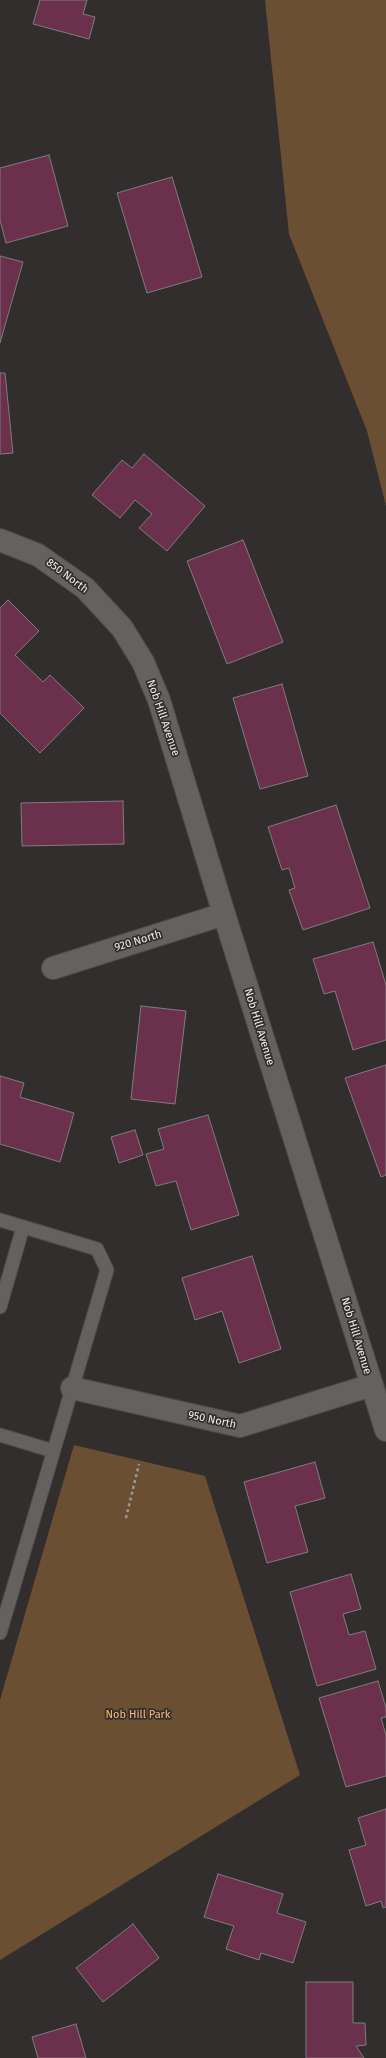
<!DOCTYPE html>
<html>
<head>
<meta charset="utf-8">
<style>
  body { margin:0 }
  canvas { display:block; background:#322e2e }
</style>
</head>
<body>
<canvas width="386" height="2058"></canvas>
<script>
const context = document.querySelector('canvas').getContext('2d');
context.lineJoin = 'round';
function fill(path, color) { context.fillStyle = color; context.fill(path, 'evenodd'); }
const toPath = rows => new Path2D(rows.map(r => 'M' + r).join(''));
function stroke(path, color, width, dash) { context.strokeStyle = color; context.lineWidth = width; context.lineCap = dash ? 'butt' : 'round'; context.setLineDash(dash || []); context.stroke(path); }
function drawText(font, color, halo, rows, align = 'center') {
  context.font = font + ' "Fira Sans",sans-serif'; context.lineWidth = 3.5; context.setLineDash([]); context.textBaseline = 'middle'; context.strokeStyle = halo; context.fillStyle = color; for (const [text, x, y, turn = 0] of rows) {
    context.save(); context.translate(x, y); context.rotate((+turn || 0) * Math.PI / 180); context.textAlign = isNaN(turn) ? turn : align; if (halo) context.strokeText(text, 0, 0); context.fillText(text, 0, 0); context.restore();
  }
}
const green = toPath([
  [265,0,386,0,386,506,367,431,289,234],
  [74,1445,205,1476,300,1775,0,1960,0,1700]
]);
const building = toPath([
  [40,0,87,0,83,14,95,17,89,39,33,24,40,0],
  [49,155,68,226,6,243,0,220,0,168,49,155],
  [172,177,202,277,147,293,117,193,172,177],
  [0,256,23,262,0,343,0,256],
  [0,373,5,373,13,453,0,454,0,373],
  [144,454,205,506,167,551,139,528,152,514,135,500,120,518,92,495,122,460,132,468,144,454],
  [243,540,283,642,227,664,187,561,243,540],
  [8,600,39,631,15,655,43,682,50,675,84,708,40,753,0,713,0,608,8,600],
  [282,684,308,776,260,789,233,698,282,684],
  [123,801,124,844,22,846,21,803,123,801],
  [336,805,370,908,303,930,289,890,295,888,289,868,282,870,268,827,336,805],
  [373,942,386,985,386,1040,353,1050,335,991,324,994,313,959,373,942],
  [141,1006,186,1011,175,1104,131,1099,141,1006],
  [386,1065,386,1175,381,1177,345,1078,386,1065],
  [0,1076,24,1083,20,1097,74,1113,60,1162,0,1144,0,1076],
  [208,1115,239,1215,191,1230,176,1181,156,1186,146,1154,164,1149,158,1129,208,1115],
  [135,1130,143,1155,119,1163,111,1137,135,1130],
  [252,1256,281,1349,239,1363,222,1311,195,1320,182,1278,252,1256],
  [315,1462,325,1498,295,1506,308,1552,267,1563,244,1482,315,1462],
  [351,1574,361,1609,343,1614,349,1635,365,1631,376,1669,317,1686,290,1592,351,1574],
  [378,1681,386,1708,386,1717,381,1718,386,1735,386,1776,346,1787,319,1698,378,1681],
  [386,1809,386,1907,383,1908,381,1901,366,1906,349,1850,366,1845,358,1818,386,1809],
  [218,1874,283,1894,277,1913,306,1922,293,1963,261,1953,259,1960,226,1949,234,1926,204,1917,218,1874],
  [133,1924,159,1958,103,2002,76,1968,133,1924],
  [306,1982,353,1982,353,2023,365,2023,366,2045,356,2046,364,2058,306,2058,306,1982],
  [76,2024,86,2058,38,2058,32,2037,76,2024]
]);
const path = toPath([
  [126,1518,139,1464]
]);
const lane = toPath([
  [0,1220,97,1249,107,1270,0,1633],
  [0,1307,23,1227],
  [0,1435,53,1451]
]);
const street = toPath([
  [0,540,38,555,85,588,122,628,143,662,159,700,224,914,386,1430],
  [53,968,224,914],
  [72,1388,240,1426,372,1385]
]);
const streetNames = [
  ["850 North",67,576,37],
  ["Nob Hill Avenue",163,718,71],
  ["920 North",138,941,-17],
  ["Nob Hill Avenue",259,1027,73],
  ["Nob Hill Avenue",356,1336,73],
  ["950 North",212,1420,12]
];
const parkNames = [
  ["Nob Hill Park",138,1715]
];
fill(green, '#6b4f33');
fill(building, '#6b314c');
stroke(building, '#807b7d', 1);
stroke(lane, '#4d4a4a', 15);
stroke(street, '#4d4a4a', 24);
stroke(path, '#9a9797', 2.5, [3, 3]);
stroke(lane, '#666161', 13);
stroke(street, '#666161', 22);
drawText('11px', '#f0eded', '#322e2e', streetNames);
drawText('11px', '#ffbb73', '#322e2e', parkNames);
</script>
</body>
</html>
